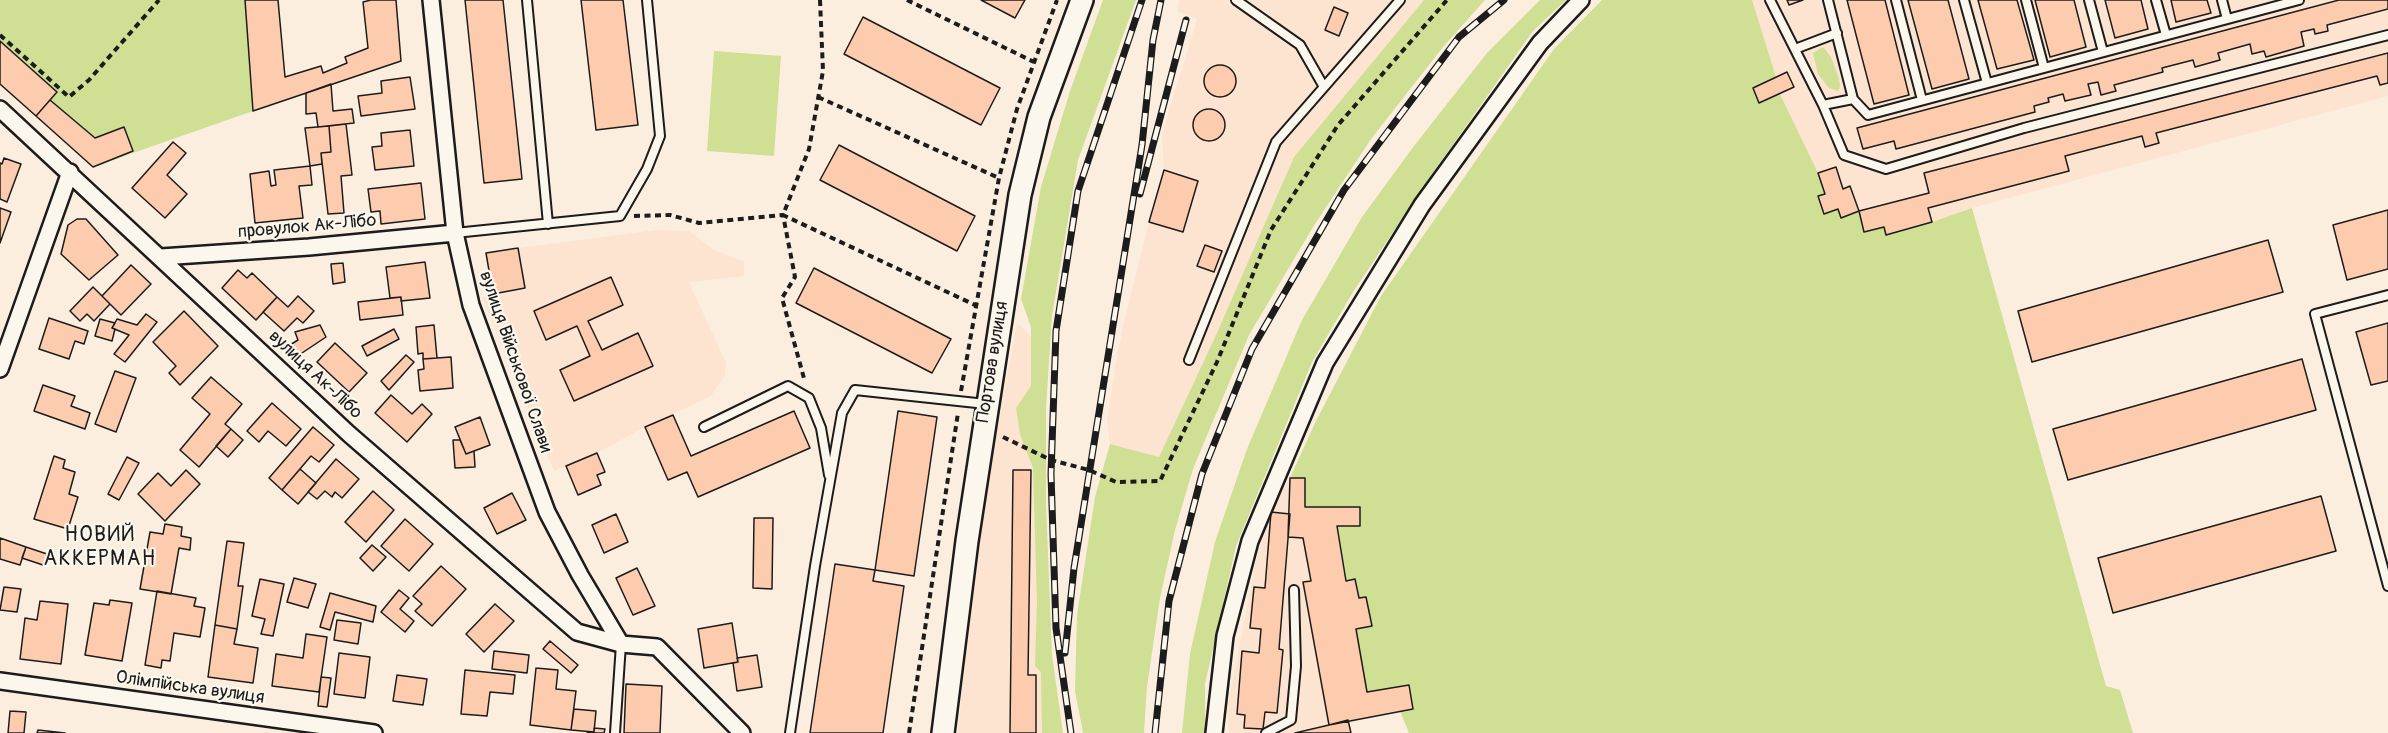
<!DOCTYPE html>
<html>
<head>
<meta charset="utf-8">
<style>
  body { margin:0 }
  canvas { display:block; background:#fbeedf }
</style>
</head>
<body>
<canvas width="2388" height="733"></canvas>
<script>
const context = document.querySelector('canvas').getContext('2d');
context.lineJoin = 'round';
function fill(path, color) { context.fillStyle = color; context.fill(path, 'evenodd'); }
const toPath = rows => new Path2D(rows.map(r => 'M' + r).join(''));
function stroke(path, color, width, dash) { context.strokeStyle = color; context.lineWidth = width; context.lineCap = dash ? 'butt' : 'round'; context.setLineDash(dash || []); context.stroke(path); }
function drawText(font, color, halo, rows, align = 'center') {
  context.font = font + ' Pangolin,sans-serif'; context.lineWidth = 4.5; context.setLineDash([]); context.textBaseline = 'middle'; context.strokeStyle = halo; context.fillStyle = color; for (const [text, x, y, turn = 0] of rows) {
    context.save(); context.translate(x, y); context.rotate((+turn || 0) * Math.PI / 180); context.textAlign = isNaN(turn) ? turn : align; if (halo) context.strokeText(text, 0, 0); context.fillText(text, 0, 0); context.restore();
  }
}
const built = toPath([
  [1179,0,1424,0,1294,157,1216,335,1159,457,1110,444,1107,421,1115,368,1124,322,1149,222,1164,170,1162,134,1197,19,1177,11],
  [1752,0,2388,0,2388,96,1972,208,1932,222,1886,235,1864,232,1841,218,1824,214,1818,196,1825,193,1818,173,1780,94,1759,103,1753,88,1776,77],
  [656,230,689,231,714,250,744,262,744,276,689,282,726,363,725,375,711,396,645,427,597,453,554,471,482,297,525,288,518,248],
  [1017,323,1033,338,1034,441,1057,733,958,733,975,547],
  [1290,478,1305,478,1305,507,1360,507,1347,581,1355,579,1366,597,1372,626,1357,629,1367,692,1409,685,1413,709,1348,720,1351,733,1229,733,1227,709,1256,561,1271,512]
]);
const green = toPath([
  [0,0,245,0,253,111,93,167,0,84],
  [1103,0,1136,0,1078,160,1052,316,1046,408,1046,504,1052,655,1063,733,1042,733,1041,672,1035,666,1037,602,1033,468,1020,434,1016,408,1031,386,1031,327,1021,299,1041,187,1070,91],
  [1424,0,1485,0,1443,47,1371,139,1313,227,1249,335,1193,469,1175,530,1160,598,1147,687,1144,733,1083,733,1075,691,1077,615,1095,497,1110,444,1159,457,1216,335,1294,157],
  [1540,0,1566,0,1533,31,1430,177,1353,292,1312,362,1236,546,1205,684,1205,733,1182,733,1190,654,1215,542,1247,449,1302,320,1362,217,1414,146,1487,53],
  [1602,0,1752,0,1776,77,1753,88,1760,103,1780,94,1818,173,1825,194,1818,196,1824,213,1838,209,1841,218,1859,211,1864,232,1884,227,1886,234,1932,222,1972,208,2106,686,2120,690,2133,733,1409,733,1400,711,1413,708,1409,685,1367,692,1356,629,1371,626,1366,597,1359,598,1355,579,1346,581,1337,526,1360,507,1305,507,1305,478,1290,478,1315,423,1381,296,1554,49],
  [1823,47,1831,57,1839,79,1840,86,1838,91,1829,88,1818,74,1813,53],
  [714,51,781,56,774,156,707,151]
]);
const building = toPath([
  [245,0,278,0,285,77,321,66,323,73,347,63,345,57,368,48,363,2,371,0,396,0,401,61,253,111,245,0],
  [465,0,503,0,522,179,484,183,465,0],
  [581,0,623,0,638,125,596,130,581,0],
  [981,0,1025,0,1015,18,981,0],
  [1787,0,1803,0,1789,5,1787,0],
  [1847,0,1885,0,1909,95,1874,104,1847,0],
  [1908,0,1948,0,1969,79,1932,89,1908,0],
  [1978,0,2017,0,2034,60,1997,69,1978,0],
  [2035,0,2074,0,2086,47,2050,57,2035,0],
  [2105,0,2141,0,2148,29,2115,38,2105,0],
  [2171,0,2207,0,2211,13,2176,22,2171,0],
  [2339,0,2388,0,2388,9,2327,25,2328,31,2315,34,2314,29,2301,32,2304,46,2266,57,2264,51,2252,54,2250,44,2218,53,2220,60,2195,67,2193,60,2162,68,2163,72,2114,85,2116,91,2101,95,2098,82,2088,84,2091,95,2065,101,2063,94,2048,98,2049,102,2034,106,2035,112,1896,149,1894,141,1863,149,1857,128,2339,0],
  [1334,7,1348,13,1339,36,1325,30,1334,7],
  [863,17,1000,88,981,125,844,54,863,17],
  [0,41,57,92,36,116,0,84,0,41],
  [2388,53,2388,83,2380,85,2377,76,2156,133,2159,143,2145,147,2142,136,2065,156,2069,171,1928,208,1932,222,1886,235,1884,227,1864,232,1859,211,1929,193,1924,173,2388,53],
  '1204 81a16 16 0 1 1 32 0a16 16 0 1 1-32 0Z',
  [1787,72,1794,87,1759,103,1753,88,1787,72],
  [410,77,415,109,361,116,358,96,382,93,381,81,410,77],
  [331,84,333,111,352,109,354,123,318,127,316,113,306,114,306,93,331,84],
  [50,100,95,138,124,127,133,151,93,167,36,116,50,100],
  '1193 125a16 16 0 1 1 32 0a16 16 0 1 1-32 0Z',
  [346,124,352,175,341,176,344,213,328,214,321,153,331,152,329,126,346,124],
  [329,126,331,152,321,153,322,164,310,166,305,128,329,126],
  [410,130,414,166,375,170,372,147,382,146,381,133,410,130],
  [173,142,186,153,167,175,187,194,165,218,132,188,173,142],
  [839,145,975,216,957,251,820,180,839,145],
  [4,158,21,164,7,202,0,199,0,163,2,164,4,158],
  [310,166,312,185,299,186,303,218,255,223,250,174,269,171,271,186,276,185,274,170,310,166],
  [1836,167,1843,189,1850,186,1859,211,1841,218,1838,209,1824,214,1818,196,1825,194,1818,173,1836,167],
  [1164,170,1198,181,1183,232,1149,222,1164,170],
  [421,183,425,219,381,224,380,211,371,212,368,189,421,183],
  [0,208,11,212,0,243,0,208],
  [2388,210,2388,269,2347,280,2333,225,2388,210],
  [77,219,86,219,118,255,89,280,61,254,68,225,77,219],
  [2268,240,2283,292,2032,362,2018,311,2268,240],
  [1205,245,1222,251,1214,272,1197,266,1205,245],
  [518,248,525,288,493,294,486,253,518,248],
  [425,262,430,298,401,301,401,297,390,298,386,267,425,262],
  [343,263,345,282,333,284,331,264,343,263],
  [131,265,151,284,121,315,102,296,131,265],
  [814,268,951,339,932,373,796,303,814,268],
  [238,270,247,278,252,273,277,297,256,320,222,288,238,270],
  [611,277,623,305,588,321,602,350,638,333,653,366,574,401,560,370,590,356,577,326,546,340,534,311,611,277],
  [93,287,110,304,94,321,87,314,80,321,70,311,93,287],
  [298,296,314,311,303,323,297,318,284,331,263,312,277,297,288,307,298,296],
  [401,297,403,315,360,320,358,302,401,297],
  [184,311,218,346,180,385,169,373,176,366,153,342,184,311],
  [146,314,157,322,125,362,114,354,129,335,112,328,117,319,137,325,146,314],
  [49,318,88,331,84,344,75,341,69,359,39,349,49,318],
  [100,319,115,323,112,328,115,329,112,341,95,336,100,319],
  [2388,323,2388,381,2371,385,2356,332,2388,323],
  [320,325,326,337,296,357,285,348,298,340,295,332,320,325],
  [434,325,437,358,423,359,423,353,418,354,416,327,434,325],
  [394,329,399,339,367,356,362,346,394,329],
  [335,343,367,373,349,392,317,362,335,343],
  [406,355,414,362,389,390,381,381,406,355],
  [451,357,453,388,420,391,418,370,424,369,423,359,451,357],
  [2302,359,2316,410,2068,480,2053,429,2302,359],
  [115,371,136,378,116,432,95,424,115,371],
  [211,377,242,404,225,424,231,429,199,467,180,450,210,414,192,398,211,377],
  [43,385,75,396,71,406,90,413,85,429,34,411,43,385],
  [391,395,412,414,422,404,432,414,407,442,375,413,391,395],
  [272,403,301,429,286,446,268,431,259,442,247,431,272,403],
  [794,411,810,448,698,497,687,472,668,480,645,427,673,415,691,456,794,411],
  [898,411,937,417,914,576,875,570,898,411],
  [480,417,490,445,466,454,455,427,480,417],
  [313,427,334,445,319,462,311,456,282,490,269,478,313,427],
  [231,429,243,440,228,457,216,446,231,429],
  [453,440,460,440,466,454,474,451,475,467,455,468,453,440],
  [597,453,605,472,597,475,601,485,578,495,566,466,597,453],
  [54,456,65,460,63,468,75,472,69,494,78,497,68,529,34,519,54,456],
  [127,457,139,463,119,500,108,494,127,457],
  [336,459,359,479,342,498,335,492,332,497,325,491,317,499,308,492,336,459],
  [300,469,316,483,298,504,282,490,300,469],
  [186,470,200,484,165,521,138,494,158,473,171,486,186,470],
  [1013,470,1031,470,1028,675,1036,675,1036,733,1010,733,1013,470],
  [1290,478,1305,478,1305,507,1360,507,1360,526,1337,526,1346,581,1355,579,1359,598,1366,597,1372,626,1356,629,1367,692,1409,685,1413,709,1329,725,1303,582,1311,581,1303,538,1288,537,1290,478],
  [373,491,394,510,366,542,345,522,373,491],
  [512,493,526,520,497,534,484,508,512,493],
  [2321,496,2336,551,2113,613,2098,558,2321,496],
  [1271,512,1290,514,1279,649,1283,650,1277,713,1265,712,1263,729,1244,728,1245,715,1237,714,1242,651,1259,653,1261,629,1250,628,1254,587,1265,588,1271,512],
  [616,514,628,542,604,553,592,525,616,514],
  [754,518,773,518,772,589,753,588,754,518],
  [405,519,433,544,409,571,381,546,405,519],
  [165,524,182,527,181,536,191,538,190,550,179,548,171,594,140,589,150,532,163,534,165,524],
  [0,538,26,547,20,565,0,559,0,538],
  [227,541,244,543,238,586,243,586,237,629,215,625,227,541],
  [372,545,386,557,373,571,360,558,372,545],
  [26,547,47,554,43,565,22,558,26,547],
  [835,564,875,570,873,581,904,586,883,733,810,733,835,564],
  [441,566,466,589,432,626,415,611,422,604,413,596,441,566],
  [637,568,655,606,633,615,616,578,637,568],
  [294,578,316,584,308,608,287,602,294,578],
  [260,579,284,584,273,636,261,634,265,619,252,616,260,579],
  [4,587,21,589,17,612,0,610,4,587],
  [399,590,409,598,400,609,414,621,405,632,381,612,399,590],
  [157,591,196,598,194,606,205,608,200,637,174,633,170,661,162,660,161,668,145,665,157,591],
  [330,593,376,606,373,622,335,612,330,630,320,627,330,593],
  [110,600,132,603,122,661,85,655,94,603,109,605,110,600],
  [40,601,68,604,61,664,20,659,25,618,37,620,40,601],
  [495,604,514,621,484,652,466,634,495,604],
  [337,620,361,623,358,644,334,640,337,620],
  [732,623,738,662,704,668,698,629,732,623],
  [215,625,237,629,234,644,258,648,253,683,208,677,215,625],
  [306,634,327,637,319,692,272,686,276,654,303,658,306,634],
  [550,641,578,665,571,673,543,649,550,641],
  [494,651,529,655,527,673,492,669,494,651],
  [339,653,370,657,365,698,334,694,339,653],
  [757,655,762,687,737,691,733,663,738,662,737,658,757,655],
  [536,668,558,670,556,689,576,691,571,730,530,725,536,668],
  [465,670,515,675,513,694,490,692,487,716,461,714,465,670],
  [397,675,427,679,423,705,393,701,397,675],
  [321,677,331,678,327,707,318,706,321,677],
  [626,684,662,686,660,733,624,733,626,684],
  [574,709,596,711,594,732,571,730,574,709],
  [10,711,26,712,24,733,8,733,10,711],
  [1348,720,1351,733,1295,733,1329,725,1348,720],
  [594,728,605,729,604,733,587,733,594,732,594,728],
  [38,730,65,733,37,733,38,730]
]);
const path = toPath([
  [820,0,823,71,809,149,783,215,975,305],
  [907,0,1034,62],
  [0,35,69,97,89,80,159,0],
  [818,97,999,178],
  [634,216,670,215,699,223,783,215,795,277,782,298,805,382],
  [961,391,999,178,1017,109,1057,0],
  [1003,437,1051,460,1089,470,1116,482,1160,481,1217,362,1271,230,1338,125,1447,0],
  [909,733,958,413]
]);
const lane = toPath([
  [527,0,548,224],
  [1236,0,1300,45,1324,87],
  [1770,0,1823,105,1844,155,1886,169,2024,128,2388,35],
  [1828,0,1853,99],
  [1896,0,1922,100],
  [1964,0,1987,83],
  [2026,0,2044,68],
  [2089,0,2103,52],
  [2156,0,2166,35],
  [2222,0,2227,19],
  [1795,49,1837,33],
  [1823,105,1853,99,1868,115,2299,0],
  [455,233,620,216,647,169,660,136,647,0],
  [2388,295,2315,314,2388,586],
  [1189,360,1276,142,1400,0],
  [704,427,788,386,809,398,821,428,829,475],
  [615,733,621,644],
  [790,733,815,566,842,413,855,390,986,404],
  [1266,733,1291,720,1296,666,1294,590]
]);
const street = toPath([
  [431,0,455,233,471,305,547,512,580,575,621,644],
  [0,109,349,434,577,632,621,644,657,647,742,733],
  [161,257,309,247,455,233],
  [0,369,70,172],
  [0,681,374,733],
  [1214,733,1225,636,1250,541,1325,363,1422,205,1540,43,1581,0]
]);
const secondary = toPath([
  [943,733,967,541,1020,195,1039,117,1082,0]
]);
const rail = toPath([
  [1140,194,1186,20],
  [1065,653,1074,568,1142,145,1153,40,1161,0],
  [1071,733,1056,628,1051,474,1056,331,1078,191,1142,0],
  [1155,733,1169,601,1202,474,1252,349,1344,190,1459,37,1504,0]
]);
const streetNames = [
  ["провулок Ак-Лібо",307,227,-5],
  ["вулиця Військової Слави",515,362,71],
  ["Портова вулиця",993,362,-81],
  ["вулиця Ак-Лібо",315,375,43],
  ["Олімпійська вулиця",190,688,8]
];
const quarterNames = [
  ["НОВИЙ",100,536],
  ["АККЕРМАН",100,560]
];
fill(built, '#fce4d0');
fill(green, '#cfdf93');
fill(building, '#fdcbad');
stroke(building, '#1c1c1c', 1.5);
stroke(lane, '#1c1c1c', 12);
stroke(street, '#1c1c1c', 20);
stroke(secondary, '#1c1c1c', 26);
stroke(path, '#1c1c1c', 4, [6, 4.5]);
stroke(lane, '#fbf7ec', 8);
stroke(street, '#fbf7ec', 15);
stroke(secondary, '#fbf7ec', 21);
stroke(rail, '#1c1c1c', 7);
stroke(rail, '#fbf7ec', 4.5, [14]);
drawText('18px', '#1c1c1c', '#fbf7ec', streetNames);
context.letterSpacing = '1.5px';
drawText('21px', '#1c1c1c', '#fbf7ec', quarterNames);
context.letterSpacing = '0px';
</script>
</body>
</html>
